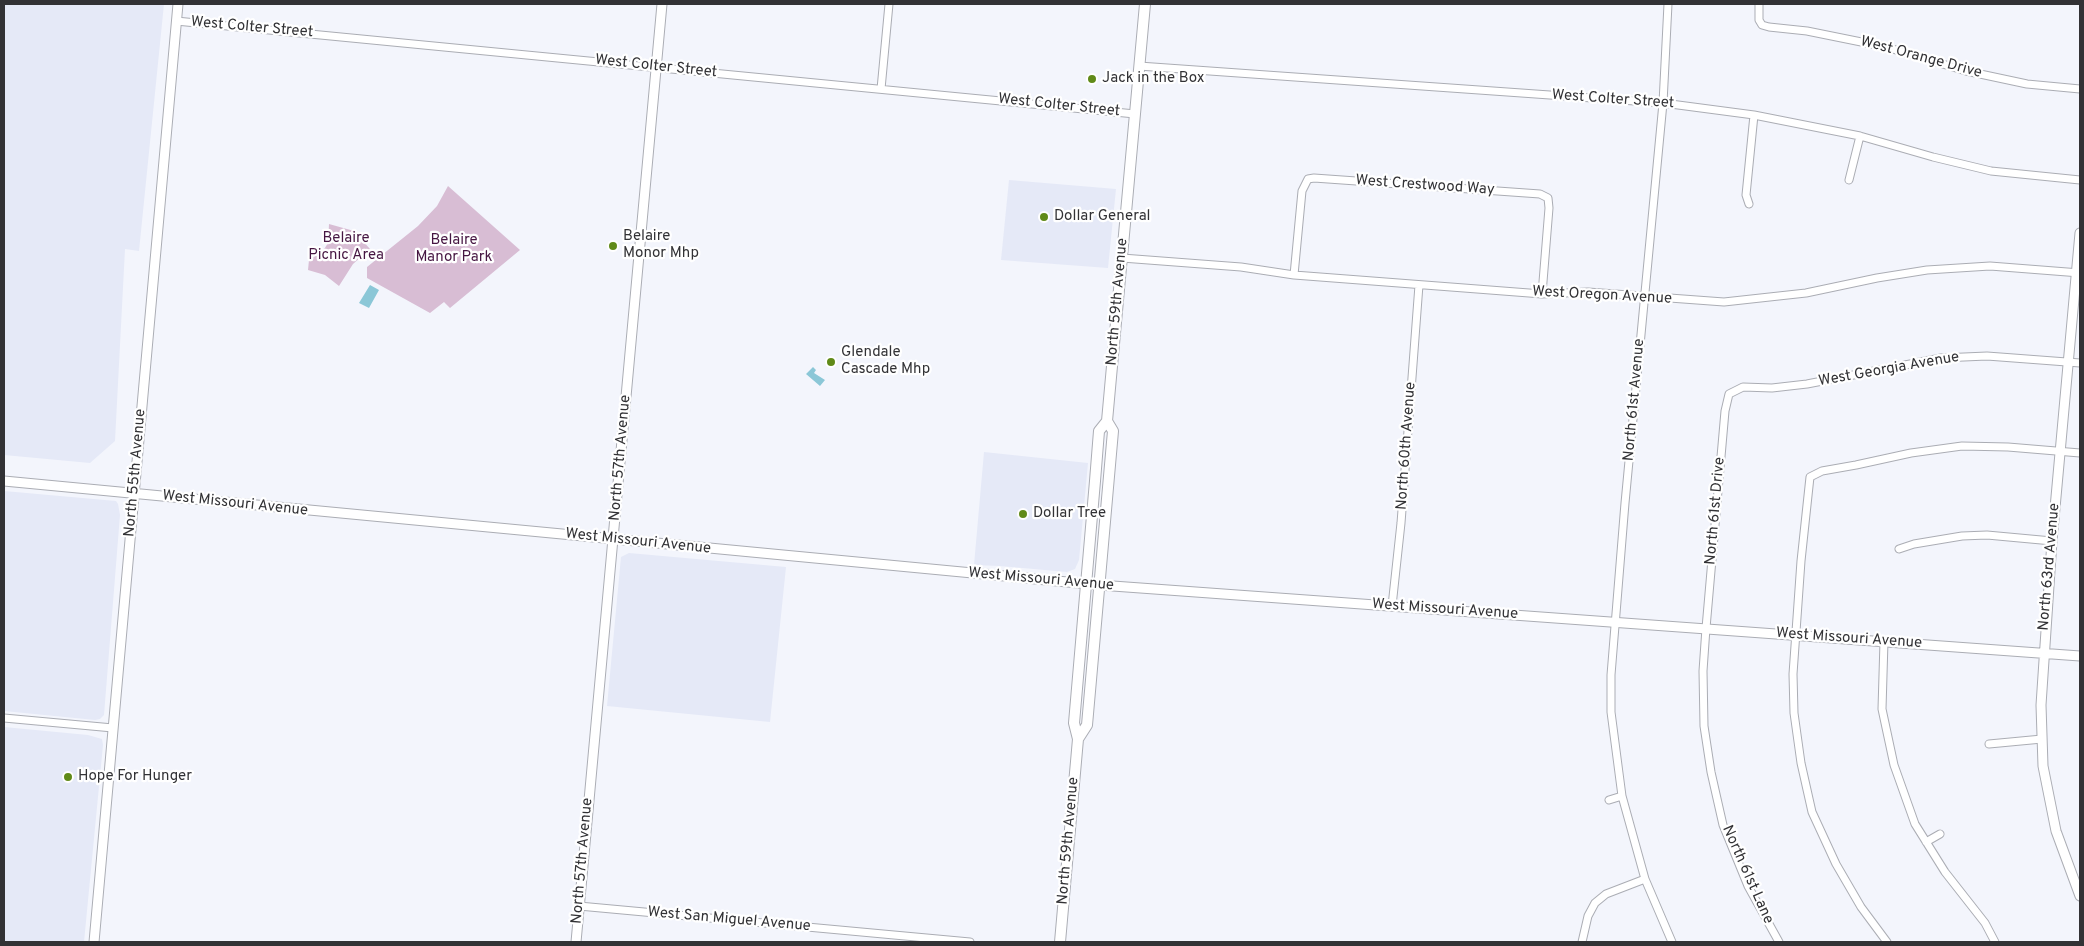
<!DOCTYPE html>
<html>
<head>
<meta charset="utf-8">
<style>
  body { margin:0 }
  #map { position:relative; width:2084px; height:946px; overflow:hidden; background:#f3f5fc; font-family:Overpass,sans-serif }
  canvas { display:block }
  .frame { position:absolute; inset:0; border:5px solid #323235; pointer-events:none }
</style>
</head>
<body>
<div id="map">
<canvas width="2084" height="946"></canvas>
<div class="frame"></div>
</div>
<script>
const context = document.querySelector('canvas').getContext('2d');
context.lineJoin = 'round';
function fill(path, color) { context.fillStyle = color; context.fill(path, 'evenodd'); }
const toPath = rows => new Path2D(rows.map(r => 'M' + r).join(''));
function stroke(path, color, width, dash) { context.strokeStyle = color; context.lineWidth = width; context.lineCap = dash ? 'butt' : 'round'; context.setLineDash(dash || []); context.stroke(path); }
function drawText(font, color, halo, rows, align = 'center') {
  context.font = font + ' Overpass,sans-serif'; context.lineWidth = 4.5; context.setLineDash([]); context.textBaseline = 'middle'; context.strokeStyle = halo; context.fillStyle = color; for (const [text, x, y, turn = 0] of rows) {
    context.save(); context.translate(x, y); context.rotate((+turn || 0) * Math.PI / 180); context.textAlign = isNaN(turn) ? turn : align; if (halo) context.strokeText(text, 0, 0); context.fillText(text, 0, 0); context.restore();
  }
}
const built = toPath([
  [4,4,164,4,139,251,125,249,115,441,90,463,4,455],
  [1009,180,1116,189,1108,268,1001,260],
  [984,452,1088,463,1079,560,1075,569,1067,572,1000,566,974,565],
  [4,491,116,501,118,504,120,515,104,715,100,719,95,720,4,711],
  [629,553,786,567,770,722,607,706,621,557],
  [4,727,88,735,102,739,103,745,84,942,4,942]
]);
const green = toPath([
  [448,186,520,250,450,308,444,302,430,313,367,278,367,267,418,226,437,206],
  [329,224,354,231,370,249,353,264,339,286,325,275,308,270,309,260,323,251,328,243]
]);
const water = toPath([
  [370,285,379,290,369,308,359,303],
  [813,367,816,370,814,373,825,380,820,386,806,374]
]);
const minor = toPath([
  [1668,4,1663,103,1625,503,1611,675,1611,712,1622,796,1645,879,1672,942],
  [1759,4,1759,20,1762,25,1769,27,1807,31,1886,47,1966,71,2027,84,2080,89],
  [176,21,1135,114],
  [1139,66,1663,103,1754,115,1860,136,1933,157,1991,171,2080,180],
  [881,89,889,4],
  [1849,180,1860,136],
  [1749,204,1746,195,1754,115],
  [1122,258,1241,267,1294,275,1464,288,1542,294,1588,292,1724,302,1806,293,1877,278,1927,270,1990,266,2080,273],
  [1294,275,1302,191,1308,179,1314,178,1540,194,1548,198,1549,208,1542,294],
  [1899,549,1914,544,1962,536,1987,535,2052,541],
  [1392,606,1401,523,1419,285],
  [1884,641,1882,709,1894,765,1915,824,1945,872,1985,923,1995,942],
  [4,718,113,728],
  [1989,744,2042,739],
  [1609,800,1622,796],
  [1926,842,1940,834],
  [579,906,970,942],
  [1582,942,1588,916,1595,903,1606,894,1645,879],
  [1779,942,1748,886,1723,825,1711,772,1704,726,1703,671,1706,628,1725,411,1729,394,1743,387,1772,388,1807,384,1941,358,1987,356,2080,363],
  [1887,942,1861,907,1836,864,1812,812,1801,763,1794,713,1793,674,1801,561,1810,477,1822,471,1856,465,1911,453,1962,446,2008,447,2080,453]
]);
const tertiary = toPath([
  [2080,233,2052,541,2041,705,2043,766,2056,831,2080,896],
  [4,481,1099,585,2080,656],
  [94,942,178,4],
  [576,942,662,4]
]);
const secondary = toPath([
  [1078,739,1087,725,1113,431,1107,421],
  [1060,942,1078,739,1074,723,1095,481,1099,431,1107,421,1145,4]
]);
const markers = [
  [1092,79,5,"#608a18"],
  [1044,217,5,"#608a18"],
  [613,246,5,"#608a18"],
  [831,362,5,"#608a18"],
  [1023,514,5,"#608a18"],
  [68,777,5,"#608a18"]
];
const streetNames = [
  ["West Colter Street",252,28,5],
  ["West Orange Drive",1921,58,15],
  ["West Colter Street",656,67,6],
  ["West Colter Street",1613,100,4],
  ["West Colter Street",1059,106,6],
  ["West Crestwood Way",1425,186,4],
  ["West Oregon Avenue",1602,296,3],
  ["North 59th Avenue",1118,302,-85],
  ["West Georgia Avenue",1889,370,-10],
  ["North 61st Avenue",1635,400,-85],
  ["North 60th Avenue",1407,446,-86],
  ["North 57th Avenue",621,458,-85],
  ["North 55th Avenue",136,473,-85],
  ["West Missouri Avenue",235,504,6],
  ["North 61st Drive",1716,511,-85],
  ["West Missouri Avenue",638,542,6],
  ["North 63rd Avenue",2050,567,-85],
  ["West Missouri Avenue",1041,580,5],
  ["West Missouri Avenue",1445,610,4],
  ["West Missouri Avenue",1849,639,4],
  ["North 59th Avenue",1069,841,-85],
  ["North 57th Avenue",583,861,-85],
  ["North 61st Lane",1747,875,66],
  ["West San Miguel Avenue",729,920,5]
];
const poiNames = [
  ["Jack in the Box",1102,79],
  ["Dollar General",1054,217],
  ["Belaire",623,237],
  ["Monor Mhp",623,254],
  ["Glendale",841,353],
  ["Cascade Mhp",841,370],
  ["Dollar Tree",1033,514],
  ["Hope For Hunger",78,777]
];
const parkNames = [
  ["Belaire",346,239],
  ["Picnic Area",346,256],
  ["Belaire",454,241],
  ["Manor Park",454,258]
];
fill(built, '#e5e9f7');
fill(green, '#d8bdd4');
fill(water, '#8bc7d7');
stroke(minor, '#abadb4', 9);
stroke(tertiary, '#abadb4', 11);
stroke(secondary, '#abadb4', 12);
stroke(minor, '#fff', 7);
stroke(tertiary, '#fff', 9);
stroke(secondary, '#fff', 10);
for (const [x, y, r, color] of markers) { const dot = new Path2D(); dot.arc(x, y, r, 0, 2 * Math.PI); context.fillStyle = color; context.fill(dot); stroke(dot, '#fff', 2); }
drawText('15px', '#323235', '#fff', streetNames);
drawText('15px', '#323235', '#fff', poiNames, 'left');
drawText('15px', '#461642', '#fff', parkNames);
</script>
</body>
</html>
